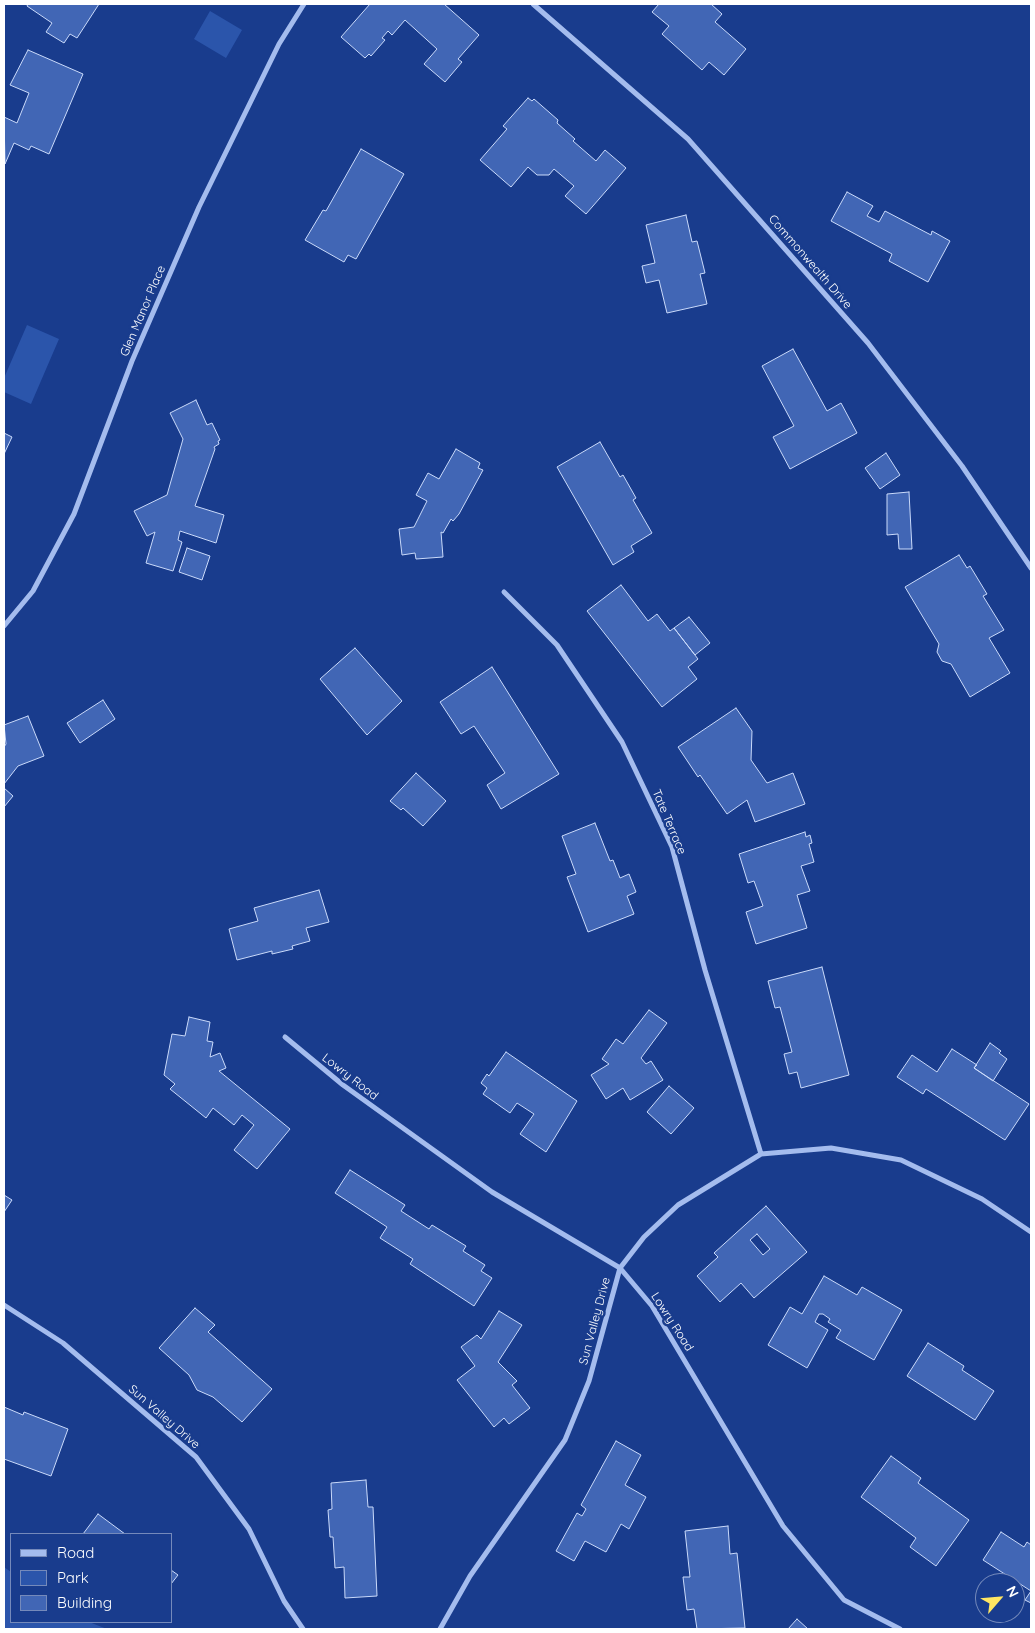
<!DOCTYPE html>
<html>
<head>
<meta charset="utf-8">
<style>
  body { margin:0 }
  #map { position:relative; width:1035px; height:1633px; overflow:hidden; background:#193c8d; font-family:Quicksand,sans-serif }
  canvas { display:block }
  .frame { position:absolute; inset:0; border:5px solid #fff; pointer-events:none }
  .legend { position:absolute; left:10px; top:1533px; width:162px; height:90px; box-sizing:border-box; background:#193c8d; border:1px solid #758abb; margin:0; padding:6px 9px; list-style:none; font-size:15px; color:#fff }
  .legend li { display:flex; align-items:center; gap:10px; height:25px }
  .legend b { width:25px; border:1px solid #758abb }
  .north { position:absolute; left:975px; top:1573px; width:50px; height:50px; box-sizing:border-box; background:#193c8d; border:1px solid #758abb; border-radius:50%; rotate:63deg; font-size:14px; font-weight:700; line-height:20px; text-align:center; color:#fff }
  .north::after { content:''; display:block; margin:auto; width:18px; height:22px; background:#ffe662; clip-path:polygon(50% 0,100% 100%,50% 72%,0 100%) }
</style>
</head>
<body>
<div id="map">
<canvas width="1035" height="1633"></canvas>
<div class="frame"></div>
<ul class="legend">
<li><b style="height:6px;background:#a4bcee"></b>Road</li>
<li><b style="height:14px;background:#2b55ab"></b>Park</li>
<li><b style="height:14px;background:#4166b5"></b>Building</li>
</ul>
<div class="north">N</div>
</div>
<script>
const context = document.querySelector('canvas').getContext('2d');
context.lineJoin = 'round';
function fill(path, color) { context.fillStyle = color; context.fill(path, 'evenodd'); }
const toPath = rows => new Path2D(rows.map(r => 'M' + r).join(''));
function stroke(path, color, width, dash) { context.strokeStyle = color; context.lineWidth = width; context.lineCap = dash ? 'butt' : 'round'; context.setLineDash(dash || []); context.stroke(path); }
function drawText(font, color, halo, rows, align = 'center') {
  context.font = font + ' Quicksand,sans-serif'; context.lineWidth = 5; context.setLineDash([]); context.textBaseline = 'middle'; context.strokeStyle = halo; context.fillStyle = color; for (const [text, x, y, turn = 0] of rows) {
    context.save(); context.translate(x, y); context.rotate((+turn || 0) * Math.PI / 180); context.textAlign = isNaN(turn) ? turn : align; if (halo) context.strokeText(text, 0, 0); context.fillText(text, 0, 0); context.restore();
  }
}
const green = toPath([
  [210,11,242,30,226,58,194,39],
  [27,325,59,339,31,404,4,392,4,378],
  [4,1567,11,1572,11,1622,89,1622,107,1629,4,1629]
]);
const building = toPath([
  [28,4,99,4,77,38,70,34,64,43,46,32,52,23,27,6,28,4],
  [370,4,444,4,479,35,458,59,462,62,445,82,424,64,437,49,405,20,392,35,388,31,382,38,385,40,371,56,369,54,365,58,341,37,370,4],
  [659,4,711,4,722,14,715,22,746,49,724,75,709,62,702,70,662,34,669,26,652,12,659,4],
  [28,50,83,74,49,154,31,146,29,150,14,143,5,164,4,117,17,123,29,93,10,85,28,50],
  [528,98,532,101,534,99,558,120,557,123,575,139,573,141,596,161,605,150,626,168,586,214,565,196,574,186,554,169,549,175,537,175,528,167,511,187,480,160,507,129,503,126,528,98],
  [361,149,404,174,356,259,348,255,344,262,305,240,323,210,326,211,361,149],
  [847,192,873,206,867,216,879,222,885,211,931,235,932,231,950,241,928,282,889,261,892,254,831,221,847,192],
  [686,215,692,242,697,241,705,273,700,274,707,304,667,313,659,280,646,283,642,266,655,263,646,225,686,215],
  [793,349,827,411,841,403,857,433,790,469,773,437,794,426,762,366,793,349],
  [196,400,207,425,212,423,220,440,218,441,219,444,214,447,215,449,195,506,224,515,216,543,180,531,178,540,182,542,173,571,146,563,155,532,147,536,134,511,167,495,183,439,170,413,196,400],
  [4,433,12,437,4,454,4,433],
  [600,442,620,477,623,475,636,498,633,500,652,533,631,546,634,552,613,565,557,467,600,442],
  [456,449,480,463,478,468,483,470,459,514,453,521,451,519,443,533,441,532,443,557,416,559,415,553,402,555,399,529,414,527,427,501,416,495,428,473,439,479,456,449],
  [886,453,900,475,880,489,865,468,886,453],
  [909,492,912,549,899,549,898,534,887,535,887,494,909,492],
  [187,548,210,556,202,580,179,572,187,548],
  [959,555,967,568,970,566,987,594,983,596,1004,630,989,638,1010,673,970,697,951,664,942,661,937,652,939,644,905,587,959,555],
  [621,585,648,621,657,614,670,631,674,628,698,659,688,667,697,679,662,707,587,611,621,585],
  [689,617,710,643,695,655,674,628,689,617],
  [355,648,402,701,367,735,320,679,355,648],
  [492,667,559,774,501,809,487,785,505,773,474,726,461,734,440,702,492,667],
  [103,700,115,719,80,743,67,723,103,700],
  [736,708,752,731,751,760,767,783,793,773,805,804,755,822,747,800,727,814,700,775,698,777,678,747,736,708],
  [28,716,44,756,18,766,4,784,4,747,6,744,4,725,28,716],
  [416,773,446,801,423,826,403,808,401,810,390,801,416,773],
  [4,788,13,796,4,807,4,788],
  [595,823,610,861,613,860,620,878,629,874,636,892,627,896,634,914,588,932,567,877,576,874,562,836,595,823],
  [805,832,806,837,810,835,812,843,809,844,814,862,801,866,810,891,797,895,807,928,756,944,746,912,763,906,754,881,748,883,739,854,805,832],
  [319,890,329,922,306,928,310,941,292,946,293,949,272,954,272,951,237,960,229,929,258,921,254,908,319,890],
  [822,967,849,1075,801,1088,797,1072,789,1074,784,1054,792,1052,780,1007,775,1008,768,981,822,967],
  [649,1010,667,1023,641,1058,646,1064,651,1061,663,1080,630,1100,623,1088,606,1099,591,1075,609,1064,602,1059,616,1039,623,1044,649,1010],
  [189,1017,210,1022,207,1041,213,1042,210,1057,220,1053,226,1068,219,1071,290,1129,257,1169,234,1150,254,1125,242,1115,234,1125,213,1108,206,1118,170,1089,175,1084,164,1075,172,1034,185,1036,189,1017],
  [990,1043,1001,1051,999,1053,1007,1059,993,1081,974,1068,990,1043],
  [952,1049,977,1065,974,1068,1029,1104,1005,1140,926,1089,923,1094,897,1077,912,1055,937,1072,952,1049],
  [506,1052,577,1101,546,1152,520,1134,534,1114,517,1103,510,1113,483,1094,487,1088,481,1083,487,1074,489,1076,506,1052],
  [669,1086,694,1108,671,1134,647,1112,669,1086],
  [350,1170,405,1205,401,1211,429,1229,432,1225,466,1246,463,1251,485,1265,481,1271,492,1278,474,1306,410,1264,413,1259,380,1238,387,1227,335,1193,350,1170],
  [4,1195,12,1200,4,1212,4,1195],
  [766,1206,807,1252,754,1298,741,1283,720,1302,697,1276,718,1257,714,1253,766,1206],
  [757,1234,770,1249,763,1255,750,1240,757,1234],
  [824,1276,857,1295,862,1287,902,1310,874,1360,836,1338,841,1330,828,1322,830,1319,823,1314,819,1314,815,1322,828,1330,807,1368,768,1345,790,1307,802,1314,824,1276],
  [195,1308,215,1325,208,1332,272,1389,242,1422,213,1397,197,1390,189,1375,159,1348,195,1308],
  [499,1311,522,1325,498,1362,517,1381,512,1385,530,1408,509,1424,504,1418,494,1427,457,1380,475,1366,461,1347,477,1335,481,1339,499,1311],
  [928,1343,964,1366,962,1370,994,1391,975,1420,907,1376,928,1343],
  [4,1407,23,1415,24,1412,68,1429,51,1476,4,1459,4,1407],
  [616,1441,641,1455,625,1485,646,1497,629,1529,621,1524,606,1552,585,1541,574,1561,556,1551,577,1513,582,1516,586,1509,581,1505,616,1441],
  [891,1456,921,1478,918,1483,969,1520,936,1566,910,1547,916,1538,861,1497,891,1456],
  [366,1480,368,1507,373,1507,377,1596,345,1598,344,1567,335,1568,333,1537,330,1537,328,1510,332,1509,331,1483,366,1480],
  [98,1514,125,1534,83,1534,98,1514],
  [728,1526,730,1554,737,1553,745,1628,697,1629,694,1609,687,1610,683,1577,690,1577,685,1531,728,1526],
  [1001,1532,1024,1547,1027,1542,1031,1545,1031,1603,1025,1600,1031,1591,983,1560,1001,1532],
  [171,1570,178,1575,171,1584,171,1570],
  [797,1619,808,1629,788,1629,797,1619]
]);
const minor = toPath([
  [533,4,688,139,868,343,962,466,1031,568],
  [504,592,557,645,622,742,672,847,705,970,761,1154],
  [4,626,33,591,74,514,132,361,199,207,279,44,304,4],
  [285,1037,343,1085,492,1192,620,1268,652,1306,783,1526,844,1600,900,1629],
  [4,1305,63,1343,196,1457,249,1529,284,1601,303,1629],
  [440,1629,470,1576,565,1440,589,1381,620,1268,644,1237,678,1205,761,1154,831,1148,901,1160,982,1199,1031,1232]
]);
const streetNames = [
  ["Commonwealth Drive",810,262,49],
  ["Glen Manor Place",143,311,-67],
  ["Tate Terrace",669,822,67],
  ["Lowry Road",350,1077,38],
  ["Sun Valley Drive",595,1321,-75],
  ["Lowry Road",672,1322,57],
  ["Sun Valley Drive",164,1417,41]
];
fill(green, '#2b55ab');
fill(building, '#4166b5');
stroke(building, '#cadafa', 1);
stroke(minor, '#a4bcee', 5);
drawText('12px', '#fff', '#193c8d', streetNames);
</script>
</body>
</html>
